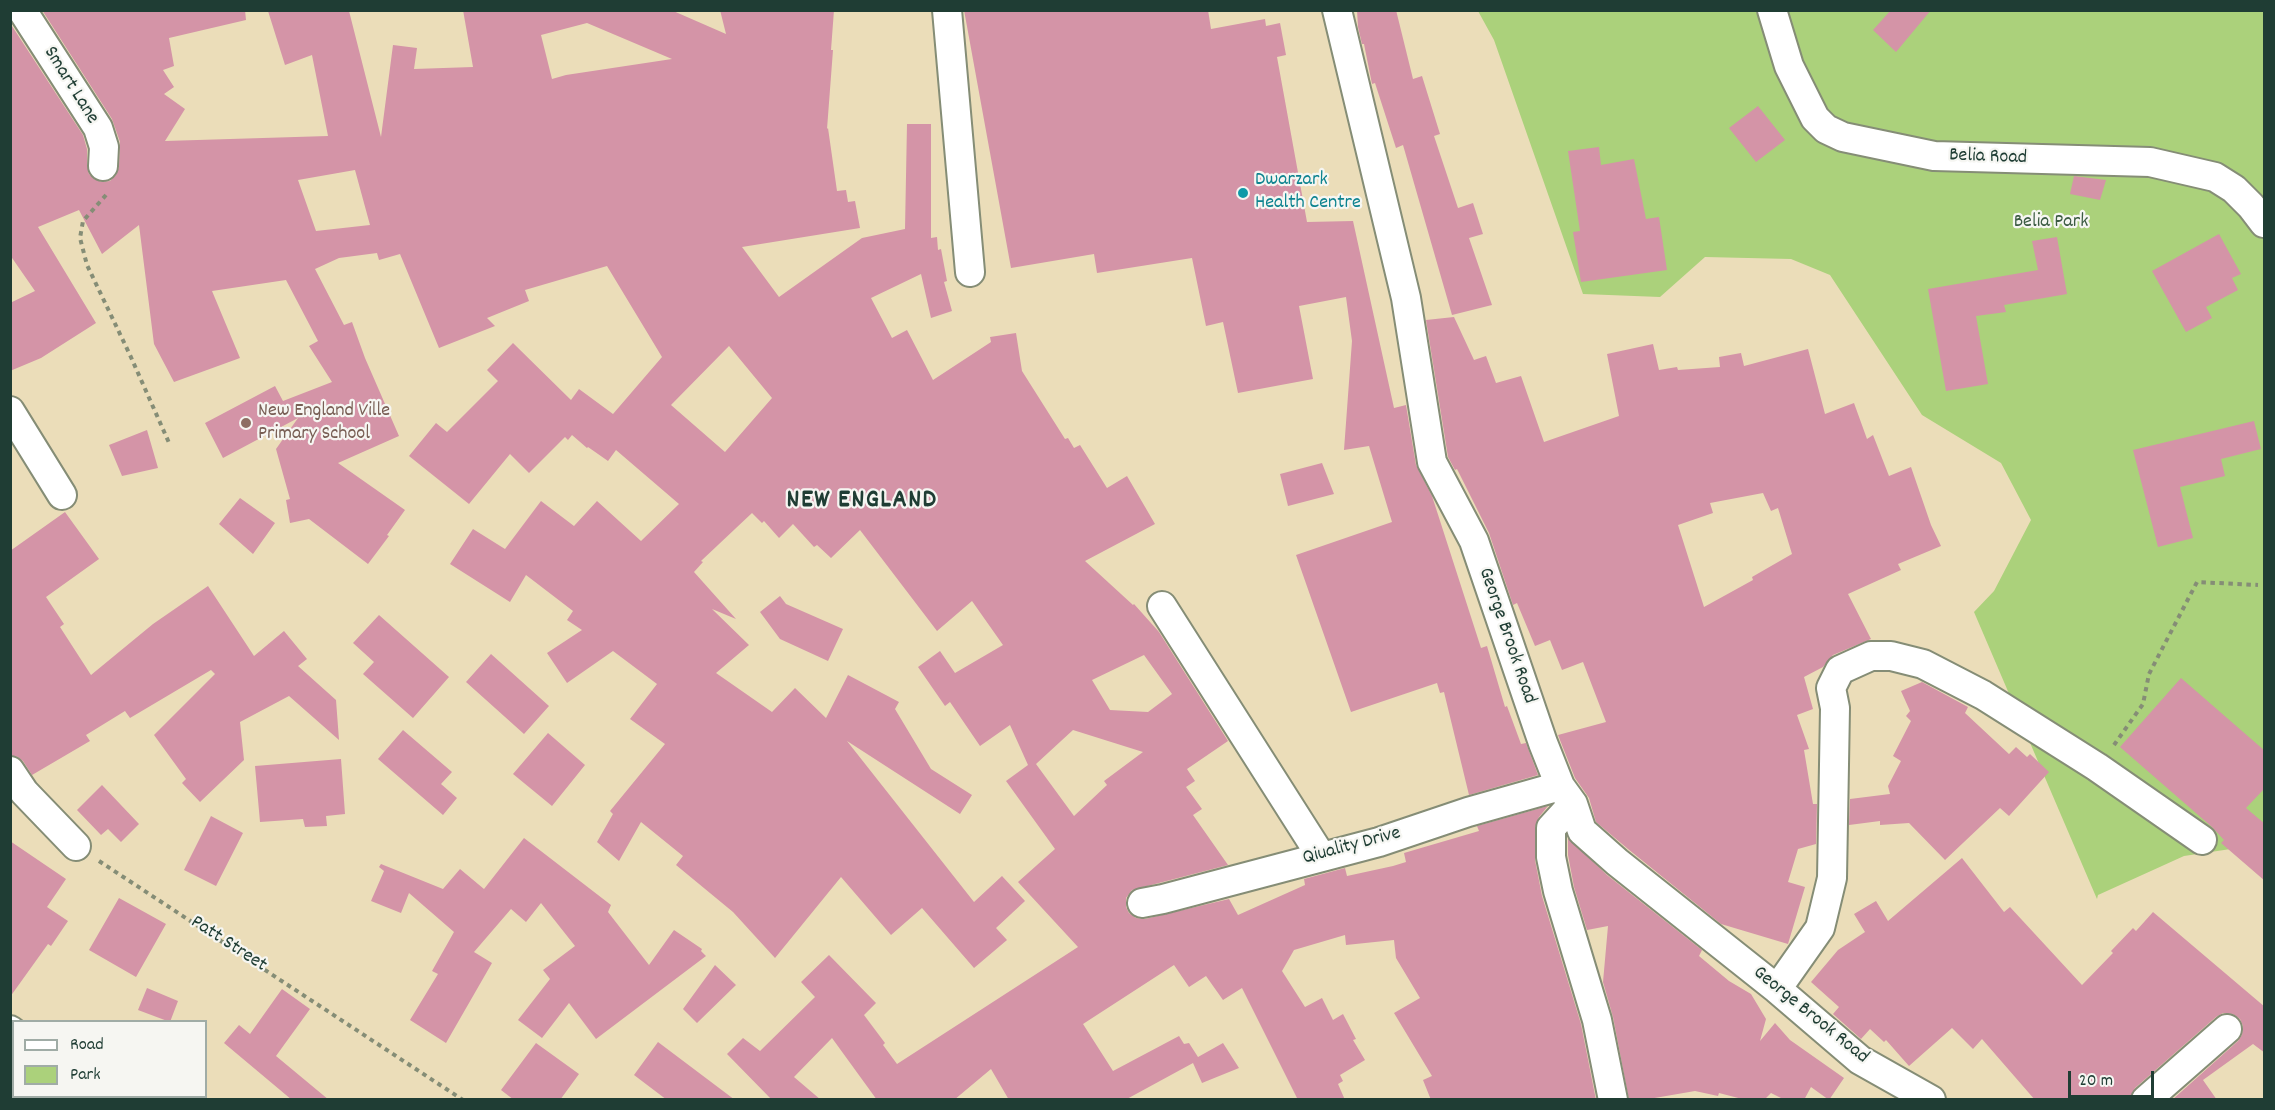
<!DOCTYPE html>
<html>
<head>
<meta charset="utf-8">
<style>
  body { margin:0 }
  #map { position:relative; width:2275px; height:1110px; overflow:hidden; background:#ebddb9; font-family:Dekko,sans-serif }
  canvas { display:block }
  .frame { position:absolute; inset:0; border:12px solid #1f3d34; pointer-events:none }
  .legend { position:absolute; left:12px; top:1020px; width:195px; height:78px; box-sizing:border-box; background:#f6f6f2; border:2px solid #a0aca6; margin:0; padding:8px 10px; list-style:none; font-size:18px; color:#1f3d34 }
  .legend li { display:flex; align-items:center; gap:12px; height:30px }
  .legend b { width:30px; border:2px solid #a0aca6 }
  .scale { position:absolute; left:2068px; top:1071px; width:86px; height:27px; box-sizing:border-box; border:3px solid #1f3d34; border-top:0; padding-left:8px; font-size:18px; line-height:21px; white-space:nowrap; color:#1f3d34; -webkit-text-stroke:4px #f6f6f2; paint-order:stroke }
</style>
</head>
<body>
<div id="map">
<canvas width="2275" height="1110"></canvas>
<div class="frame"></div>
<ul class="legend">
<li><b style="height:8px;background:#fff"></b>Road</li>
<li><b style="height:16px;background:#abd17b"></b>Park</li>
</ul>
<div class="scale">20 m</div>
</div>
<script>
const context = document.querySelector('canvas').getContext('2d');
context.lineJoin = 'round';
function fill(path, color) { context.fillStyle = color; context.fill(path, 'evenodd'); }
const toPath = rows => new Path2D(rows.map(r => 'M' + r).join(''));
function stroke(path, color, width, dash) { context.strokeStyle = color; context.lineWidth = width; context.lineCap = dash ? 'butt' : 'round'; context.setLineDash(dash || []); context.stroke(path); }
function drawText(font, color, halo, rows, align = 'center') {
  context.font = font + ' Dekko,sans-serif'; context.lineWidth = 4.5; context.setLineDash([]); context.textBaseline = 'middle'; context.strokeStyle = halo; context.fillStyle = color; for (const [text, x, y, turn = 0] of rows) {
    context.save(); context.translate(x, y); context.rotate((+turn || 0) * Math.PI / 180); context.textAlign = isNaN(turn) ? turn : align; if (halo) context.strokeText(text, 0, 0); context.fillText(text, 0, 0); context.restore();
  }
}
const green = toPath([
  [1478,11,2264,11,2264,844,2184,856,2098,895,2097,899,1974,612,1994,591,2031,520,2001,463,1922,415,1830,275,1791,259,1705,257,1660,297,1583,294,1494,40]
]);
const building = toPath([
  [42,10,245,10,246,20,169,38,174,66,163,70,174,87,164,94,185,109,165,141,328,136,312,55,285,65,268,11,349,11,381,137,393,45,417,48,414,69,473,67,463,10,671,10,726,34,720,10,834,10,831,50,833,50,827,129,828,128,837,191,846,190,848,202,855,201,860,228,742,247,779,297,862,238,905,229,907,124,931,124,931,238,937,237,938,250,941,249,947,281,944,282,952,311,931,318,921,274,871,298,892,338,907,330,933,380,991,342,990,337,1016,333,1022,371,1065,439,1068,438,1074,448,1080,445,1107,488,1127,476,1155,524,1085,561,1133,605,1134,604,1159,632,1228,741,1187,769,1195,781,1186,787,1202,809,1193,815,1228,865,1132,890,1126,898,1126,907,1129,913,1136,918,1145,919,1229,899,1238,915,1305,885,1304,879,1345,868,1347,876,1393,866,1406,862,1404,853,1479,831,1477,826,1548,806,1539,817,1535,827,1535,860,1542,896,1581,1024,1596,1100,1431,1100,1423,1080,1432,1076,1394,1013,1420,998,1396,958,1394,940,1346,945,1345,935,1294,950,1282,971,1305,1007,1322,998,1333,1020,1343,1014,1356,1039,1353,1040,1365,1060,1340,1075,1343,1081,1338,1084,1345,1100,1298,1100,1242,988,1223,1000,1206,976,1189,987,1174,965,1083,1024,1113,1071,1179,1036,1184,1044,1189,1043,1198,1057,1223,1043,1239,1068,1202,1083,1193,1063,1125,1100,1009,1100,991,1069,954,1100,877,1100,832,1038,794,1077,821,1100,772,1100,727,1054,743,1038,760,1051,815,997,801,982,829,955,876,1003,864,1015,885,1043,883,1045,897,1064,1078,947,1018,882,1055,849,1006,781,1028,765,1010,725,980,746,950,702,945,706,918,667,940,651,955,673,1003,645,972,601,937,631,860,530,831,558,817,545,814,547,793,524,779,538,764,521,762,523,752,513,701,561,703,562,694,572,736,619,712,609,749,645,716,673,772,712,795,688,826,718,848,675,899,702,895,709,931,769,972,795,960,814,847,741,974,902,1002,876,1025,901,996,928,1007,940,974,968,922,908,891,935,841,877,775,958,733,912,676,865,683,856,641,822,619,861,597,842,613,814,610,811,665,744,630,719,657,684,613,651,567,683,547,653,582,630,567,620,573,611,526,575,510,602,450,564,473,529,505,549,541,501,574,526,597,501,641,541,679,504,616,450,608,461,588,447,587,448,572,435,568,440,565,437,529,473,510,454,469,504,409,456,436,423,447,432,498,381,487,370,513,343,571,400,579,389,613,414,662,357,607,266,525,290,529,301,487,318,495,326,439,348,400,254,379,260,377,253,339,258,315,269,344,325,352,322,365,358,399,436,338,463,405,510,387,535,389,536,368,564,309,519,290,523,286,500,290,499,276,449,298,418,223,458,205,423,275,386,283,401,332,382,309,346,318,341,286,280,212,291,240,358,174,382,154,344,139,225,102,254,79,210,38,227,96,323,41,358,10,371,10,303,35,291,10,255,10,23,83,135,87,149,87,165,89,174,94,179,102,182,110,181,116,175,119,167,120,142,112,119],
  [587,23,672,59,566,75,552,79,541,35],
  [355,170,370,225,316,231,298,180],
  [729,346,772,398,725,452,671,405],
  [1144,655,1172,694,1148,712,1110,710,1092,680],
  [1073,730,1143,752,1104,781,1107,785,1074,816,1036,764],
  [964,10,1208,10,1211,29,1265,19,1266,26,1280,23,1286,55,1277,57,1307,222,1353,221,1394,408,1406,405,1416,465,1432,496,1481,648,1487,646,1505,707,1507,706,1521,744,1526,743,1538,775,1469,795,1444,692,1440,693,1437,683,1351,712,1296,555,1392,522,1369,446,1344,450,1352,341,1346,297,1299,306,1313,379,1238,393,1223,322,1206,326,1192,258,1097,273,1094,254,1011,268],
  [1357,10,1396,10,1413,79,1422,76,1440,134,1434,136,1458,208,1473,203,1483,234,1469,238,1492,305,1452,315,1403,145,1396,148,1375,83,1372,84,1364,44,1362,44,1358,27],
  [1891,10,1931,10,1896,52,1873,30],
  [1758,106,1785,140,1756,162,1729,128],
  [1599,147,1601,165,1634,159,1646,219,1659,217,1667,270,1581,282,1573,232,1580,231,1568,151],
  [2074,176,2106,180,2100,200,2070,194],
  [2219,234,2241,274,2232,278,2238,290,2206,307,2212,318,2186,332,2152,271],
  [2057,237,2067,294,2004,305,2006,312,1976,316,1988,384,1946,391,1928,289,2038,270,2032,241],
  [1454,317,1474,360,1486,356,1496,383,1521,376,1544,442,1619,416,1607,354,1653,344,1659,370,1677,367,1678,370,1720,367,1719,357,1741,353,1744,366,1808,349,1825,414,1854,403,1867,439,1873,435,1889,476,1911,467,1931,525,1941,546,1898,564,1901,570,1848,594,1871,639,1833,655,1823,667,1804,677,1813,709,1797,715,1809,749,1804,750,1813,804,1817,804,1816,844,1798,849,1788,882,1805,887,1788,944,1721,924,1628,849,1596,822,1589,798,1575,778,1558,735,1606,722,1583,662,1562,670,1550,640,1535,646,1517,603,1513,605,1489,533,1457,469,1455,470,1448,457,1426,320],
  [1763,493,1771,511,1778,508,1792,554,1752,577,1753,580,1704,607,1678,525,1713,513,1710,503],
  [2254,421,2261,449,2221,459,2225,476,2180,487,2193,538,2158,547,2133,450],
  [147,430,158,468,122,476,109,445],
  [1322,463,1334,494,1288,506,1280,474],
  [240,498,275,523,253,554,219,524],
  [65,512,99,559,46,597,64,624,60,627,91,675,153,624,208,586,254,656,284,631,307,659,298,666,336,700,339,740,289,696,240,722,244,760,200,802,182,783,186,779,154,735,215,674,211,670,130,718,125,711,86,735,90,741,32,775,23,761,18,757,10,755,10,551],
  [780,596,786,604,843,629,828,661,780,639,760,612],
  [379,615,449,677,413,718,363,674,374,662,353,643],
  [491,654,549,706,524,734,466,682],
  [2181,678,2265,751,2265,788,2246,808,2265,824,2265,881,2221,843,2224,840,2212,827,2120,747],
  [1922,682,1968,707,1965,713,2009,754,2016,747,2027,757,2030,754,2049,772,2009,816,2000,808,1945,860,1909,823,1880,825,1880,821,1849,825,1850,799,1890,794,1888,786,1901,761,1893,756,1911,721,1906,716,1910,711,1901,691],
  [403,730,452,772,441,784,457,798,443,815,378,759],
  [548,733,585,765,552,806,513,774],
  [341,759,345,814,326,816,327,826,305,827,303,819,260,822,255,766],
  [102,785,139,824,121,842,108,829,101,835,77,810],
  [211,816,243,833,216,886,184,870],
  [524,838,611,905,608,912,649,965,674,930,702,949,701,951,706,956,596,1039,569,1003,542,1038,518,1020,550,979,543,970,575,946,541,903,526,922,511,909,474,952,492,963,446,1043,410,1020,438,974,432,971,454,932,409,893,401,913,371,901,384,871,379,867,381,864,443,889,460,869,484,889],
  [1568,838,1607,875,1702,950,1699,956,1729,981,1751,994,1766,1019,1760,1041,1775,1023,1790,1040,1844,1078,1829,1100,1811,1087,1804,1100,1785,1100,1771,1093,1764,1100,1746,1100,1719,1093,1718,1096,1695,1091,1643,1100,1629,1100,1613,1017,1603,982,1608,926,1587,930,1574,887,1568,855],
  [10,841,66,879,47,907,68,921,51,946,48,944,10,997],
  [1962,858,2004,912,2010,907,2082,985,2113,953,2111,951,2133,928,2136,931,2153,912,2265,1007,2265,1053,2253,1044,2203,1080,2217,1100,2172,1100,2238,1041,2242,1035,2243,1026,2240,1019,2233,1014,2223,1013,2216,1017,2135,1088,2130,1100,2035,1100,1982,1039,1973,1049,1952,1028,1909,1066,1886,1040,1884,1042,1870,1029,1861,1039,1833,1014,1839,1007,1811,982,1838,950,1865,932,1854,914,1876,901,1888,921],
  [119,898,166,924,136,977,89,950],
  [715,965,736,985,697,1023,683,1009],
  [147,988,178,1001,170,1022,138,1010],
  [282,989,310,1009,276,1056,329,1100,292,1100,224,1043,239,1025,250,1034],
  [658,1042,735,1100,667,1100,634,1075],
  [536,1043,579,1074,560,1100,514,1100,501,1090]
]);
const path = toPath([
  [106,195,83,221,80,238,87,265,130,355,170,445],
  [2114,745,2143,704,2149,674,2197,582,2258,585],
  [99,861,463,1100]
]);
const minor = toPath([
  [22,10,98,128,104,147,103,166],
  [947,10,970,272],
  [1337,10,1406,298,1432,462,1474,541,1543,743,1560,786,1573,804,1582,831,1617,862,1777,989,1860,1060,1931,1100],
  [1772,10,1789,66,1815,118,1826,129,1843,137,1934,156,2150,162,2215,177,2234,189,2251,206,2264,223],
  [10,411,62,495],
  [1162,606,1321,856],
  [10,771,24,792,76,846],
  [1573,804,1551,828,1551,857,1558,891,1597,1020,1613,1100],
  [1142,903,1163,899,1379,842,1468,812,1560,786],
  [1777,989,1820,928,1832,878,1835,708,1831,688,1840,670,1871,656,1891,656,1923,664,1983,695,2097,767,2202,840],
  [10,1030,14,1033],
  [87,1096,91,1100],
  [2146,1100,2227,1029]
]);
const markers = [
  [1243,193,6,"#0f9aa8"],
  [246,423,6,"#8d6e63"]
];
const streetNames = [
  ["Smart Lane",70,86,58],
  ["Belia Road",1988,158,2],
  ["George Brook Road",1506,636,71],
  ["Qiuality Drive",1352,847,-15],
  ["Patt Street",228,945,33],
  ["George Brook Road",1810,1016,39]
];
const cultureNames = [
  ["Dwarzark",1255,181],
  ["Health Centre",1255,204]
];
const parkNames = [
  ["Belia Park",2051,223]
];
const educationNames = [
  ["New England Ville",258,412],
  ["Primary School",258,435]
];
const districtNames = [
  ["NEW ENGLAND",862,502]
];
fill(green, '#abd17b');
fill(building, '#d494a7');
stroke(minor, '#858d76', 32);
stroke(path, '#858d76', 4, [4.5, 4.5]);
stroke(minor, '#fff', 28);
for (const [x, y, r, color] of markers) { const dot = new Path2D(); dot.arc(x, y, r, 0, 2 * Math.PI); context.fillStyle = color; context.fill(dot); stroke(dot, '#f6f6f2', 2); }
drawText('20px', '#1f3d34', '#f6f6f2', streetNames);
drawText('20px', '#0d838f', '#f6f6f2', cultureNames, 'left');
drawText('20px', '#3b5b42', '#f6f6f2', parkNames);
drawText('20px', '#785e54', '#f6f6f2', educationNames, 'left');
context.letterSpacing = '1.5px';
drawText('bold 26px', '#1f3d34', '#f6f6f2', districtNames);
context.letterSpacing = '0px';
</script>
</body>
</html>
